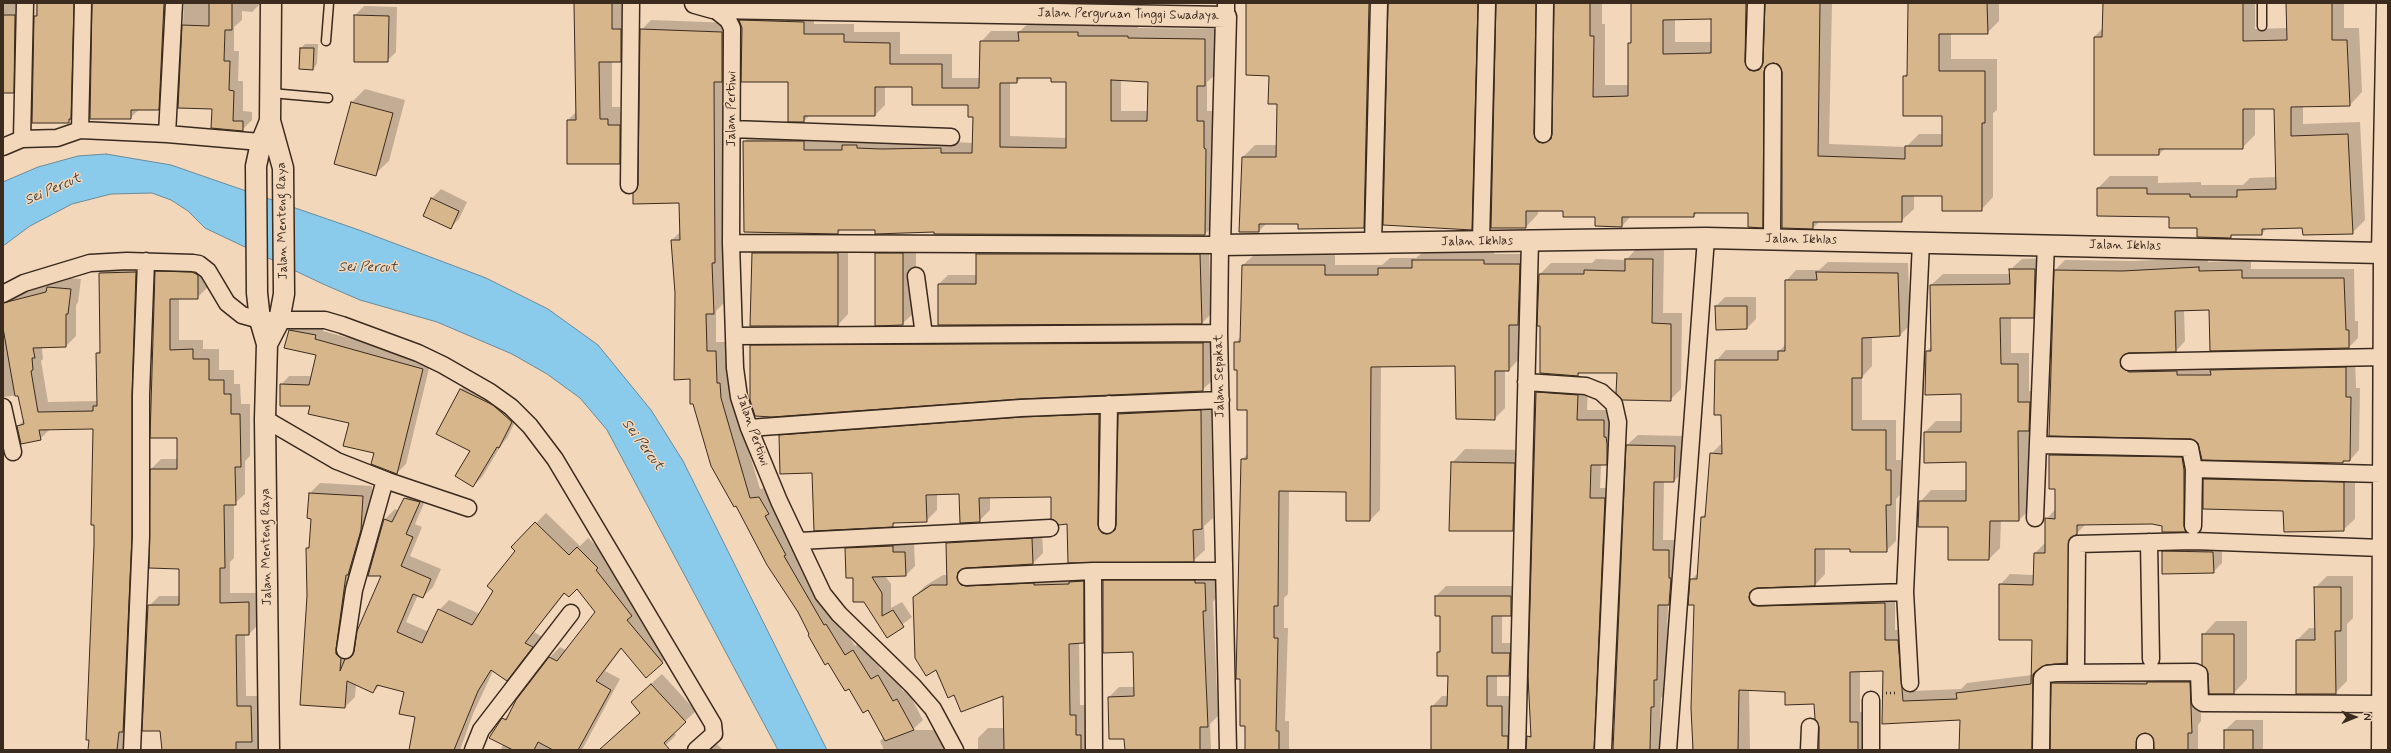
<!DOCTYPE html>
<html>
<head>
<meta charset="utf-8">
<style>
  body { margin:0 }
  #map { position:relative; width:2391px; height:753px; overflow:hidden; background:#f3d7ba; font-family:Mynerve,sans-serif }
  canvas { display:block }
  .frame { position:absolute; inset:0; border:4px solid #3b2a1e; pointer-events:none }
  .north { position:absolute; left:2335px; top:697px; width:40px; height:40px; -webkit-text-stroke:3px #f3d7ba; paint-order:stroke; rotate:89deg; font-size:11px; font-weight:700; line-height:16px; text-align:center; color:#3b2a1e }
  .north::after { content:''; display:block; margin:auto; width:14px; height:18px; background:#3b2a1e; clip-path:polygon(50% 0,100% 100%,50% 72%,0 100%) }
</style>
</head>
<body>
<div id="map">
<canvas width="2391" height="753"></canvas>
<div class="frame"></div>
<div class="north">N</div>
</div>
<script>
const context = document.querySelector('canvas').getContext('2d');
context.lineJoin = 'round';
function fill(path, color) { context.fillStyle = color; context.fill(path, 'evenodd'); }
const toPath = rows => new Path2D(rows.map(r => 'M' + r).join(''));
function stroke(path, color, width, dash) { context.strokeStyle = color; context.lineWidth = width; context.lineCap = dash ? 'butt' : 'round'; context.setLineDash(dash || []); context.stroke(path); }
function drawText(font, color, halo, rows, align = 'center') {
  context.font = font + ' Mynerve,sans-serif'; context.lineWidth = 3; context.setLineDash([]); context.textBaseline = 'middle'; context.strokeStyle = halo; context.fillStyle = color; for (const [text, x, y, turn = 0] of rows) {
    context.save(); context.translate(x, y); context.rotate((+turn || 0) * Math.PI / 180); context.textAlign = isNaN(turn) ? turn : align; if (halo) context.strokeText(text, 0, 0); context.fillText(text, 0, 0); context.restore();
  }
}
const water = toPath([
  [106,154,171,165,359,230,486,278,548,309,598,345,651,410,683,461,827,750,778,750,607,430,580,398,547,374,512,354,437,322,360,300,323,284,205,228,188,211,171,200,152,193,111,194,72,204,30,226,3,246,3,182,38,167,78,156,106,154]
]);
const shadow = toPath([
  [3,3,25,3,23,82,13,92,3,92],
  [36,3,84,3,78,112,68,122,33,122],
  [93,3,173,3,168,99,158,109,140,109,130,118],
  [184,3,261,3,252,12,242,11,242,20,234,27,234,51,239,51,238,81,243,81,243,111,252,112,252,120,242,130,213,108,179,107],
  [576,3,624,3,633,48,620,61,612,61,612,107,620,107,620,112,632,112,632,150,619,163,568,120,577,111],
  [1247,3,1381,3,1376,215,1363,227,1267,223,1259,231,1243,157,1255,145,1277,145,1278,103],
  [1390,3,1489,3,1484,217,1471,229],
  [1498,3,1547,3,1545,121,1552,133,1556,3,1602,3,1602,24,1605,24,1605,85,1629,85,1632,3,1758,3,1758,55,1763,58,1766,3,1832,3,1829,144,1906,147,1919,134,1943,134,1943,115,1904,115,1904,76,1908,73,1908,3,1999,3,1999,21,1987,33,1951,33,1951,59,1997,59,1997,110,1993,113,1993,197,1981,210,1943,195,1914,195,1914,209,1901,221,1820,221,1813,228,1784,72,1782,66,1775,62,1774,214,1762,227,1749,212,1698,212,1694,216,1631,216,1622,226,1596,216,1564,210,1538,210,1538,214,1526,227],
  [1712,18,1712,42,1675,42,1675,19],
  [2104,3,2255,3,2255,29,2287,28,2287,3,2344,3,2344,28,2359,28,2362,92,2350,105,2303,106,2303,124,2360,122,2365,220,2352,233,2303,227,2267,228,2262,234,2233,234,2230,237,2198,227,2098,188,2110,176,2158,176,2158,183,2201,182,2201,185,2243,185,2250,178,2277,177,2275,108,2255,108,2255,135,2242,148,2166,148,2159,154,2094,37,2103,28],
  [364,6,397,7,396,52,387,61,355,15],
  [750,10,814,12,814,24,854,24,854,32,900,32,900,54,952,54,952,78,980,78,981,42,991,31,1020,31,1030,22,1089,22,1089,26,1138,25,1138,28,1215,29,1215,75,1207,82,1207,111,1214,111,1215,224,1205,234,876,229,842,229,838,233,744,142,755,131,973,143,974,116,969,104,913,86,885,86,885,105,875,115,810,115,804,121,789,81,742,28,740,21],
  [1022,77,1052,77,1067,81,1067,138,1010,136,1010,82,1017,82],
  [1121,80,1149,81,1148,111,1121,111],
  [651,20,732,23,732,71,723,79,724,252,722,254,724,303,716,311,716,342,726,342,726,374,730,373,730,388,760,489,769,487,836,615,855,646,863,641,881,670,888,665,903,691,907,690,923,720,912,730,937,730,948,750,884,750,880,741,884,737,868,708,810,634,736,505,691,378,676,293,674,263,672,263,672,240,680,232,680,202,640,185,641,30],
  [305,44,318,44,317,64,313,69,301,48],
  [365,89,405,100,389,161,375,174,352,102],
  [441,189,467,202,459,219,450,228,424,215,432,198],
  [890,240,916,240,916,311,902,324,876,254],
  [763,242,848,243,848,314,838,325,751,325,753,253],
  [986,245,1209,246,1211,314,1202,323,939,324,939,284,948,275,977,275,977,254],
  [1637,248,1664,249,1663,313,1682,313,1681,389,1670,400,1618,372,1581,372,1578,375,1541,325,1538,325,1540,274,1551,263,1592,263,1596,259,1626,260],
  [1494,250,1494,254,1530,254,1528,314,1519,323,1519,359,1509,370,1505,370,1505,408,1494,419,1456,365,1381,366,1380,510,1370,520,1347,491,1289,490,1288,594,1284,598,1284,628,1288,628,1285,721,1289,721,1289,750,1246,750,1241,678,1237,678,1242,459,1248,454,1248,409,1238,369,1235,343,1241,337,1243,265,1254,255,1335,255,1335,265,1382,265,1390,258,1416,258,1424,251],
  [2046,258,2044,306,2033,317,2011,317,2011,353,2029,353,2029,391,2041,391,2040,418,2029,429,2030,509,2019,520,2001,520,2000,548,1989,559,1920,502,1931,490,1967,490,1967,461,1925,432,1936,421,1962,421,1962,393,1927,351,1932,346,1931,285,1943,274,2010,274,2010,270,2022,259],
  [2208,258,2208,262,2251,260,2251,269,2354,269,2355,321,2358,321,2358,338,2349,347,2210,309,2184,310,2185,341,2176,351,2129,352,2130,358,2355,358,2356,388,2360,388,2359,450,2350,460,2343,462,2203,459,2199,442,2191,438,2050,435,2055,270,2065,260,2132,261],
  [146,262,126,750,89,750,95,545,94,428,51,428,40,439,18,426,24,420,19,395,3,397,3,296,51,284,58,277,81,279,78,302,76,305,76,336,66,346,45,346,42,349,43,359,41,361,48,402,98,401,97,353,101,350,100,273,110,263],
  [166,262,207,265,207,288,197,298,179,298,179,340,203,340,203,349,219,349,219,370,234,370,234,384,240,384,241,404,250,404,250,456,245,461,245,494,234,504,234,558,230,562,230,593,259,593,259,624,249,634,245,634,246,696,261,696,261,732,258,735,258,750,163,750,149,606,159,596,180,596,180,568,151,469,161,459,178,459,178,437,156,272],
  [1828,262,1908,263,1910,325,1900,335,1872,336,1872,366,1862,377,1862,420,1896,420,1896,460,1901,460,1901,494,1896,499,1896,541,1886,551,1825,548,1825,574,1815,585,1760,586,1760,592,1895,593,1895,630,1908,630,1913,691,1961,689,1967,683,2032,675,2033,639,2000,585,2010,574,2034,575,2035,553,2045,543,2046,519,2056,509,2056,488,2050,455,2060,445,2192,447,2195,521,2185,531,2152,523,2086,524,2078,532,2077,652,2066,662,2043,665,2042,744,2051,749,2052,683,2063,673,2200,672,2201,721,2198,725,2198,750,1960,750,1961,719,1883,723,1884,670,1860,670,1860,712,1868,712,1867,750,1820,750,1820,727,1815,703,1786,691,1749,689,1750,750,1692,750,1695,604,1691,580,1699,572,1702,517,1706,513,1711,454,1722,443,1722,414,1716,361,1726,350,1780,350,1786,344,1786,281,1796,270,1819,270],
  [2146,732,2154,737,2155,748,2150,748,2145,740],
  [1725,297,1756,297,1756,319,1747,328,1716,306],
  [298,321,324,327,323,331,431,360,406,464,397,473,375,453,350,422,311,405,281,385,289,376,312,376,317,355,285,347,290,330],
  [1212,334,1212,381,1202,390,1020,398,751,346,760,337],
  [469,380,520,412,507,438,502,444,482,477,473,486,471,451,438,434,461,389],
  [1547,382,1588,385,1587,410,1614,410,1616,454,1606,464,1601,464,1600,488,1615,488,1605,744,1614,750,1627,445,1638,435,1685,436,1684,471,1674,481,1664,481,1663,540,1679,540,1679,593,1668,604,1666,669,1664,672,1663,696,1661,698,1659,750,1527,750,1528,737,1532,733,1537,393],
  [1211,400,1213,518,1204,526,1205,550,1194,560,1068,523,1052,496,990,497,990,510,979,521,960,493,937,493,937,510,926,521,896,522,892,526,813,472,780,436,791,425,1110,404,1113,522,1118,524,1119,414,1130,403],
  [1465,449,1528,450,1526,517,1513,530,1452,463],
  [2216,468,2355,471,2355,519,2343,530,2284,511,2204,479],
  [320,483,372,486,371,520,350,656,355,651,382,576,369,575,385,519,395,509,399,511,405,499,415,489,429,492,415,524,422,527,410,556,441,569,433,587,423,597,418,595,406,622,429,632,439,610,449,600,480,614,516,551,513,547,546,513,580,546,588,538,608,557,605,559,641,605,672,652,662,662,622,648,605,671,620,679,582,750,501,750,503,744,490,738,494,731,513,709,550,657,560,647,566,650,596,612,577,588,566,592,534,632,542,637,517,669,507,679,493,671,473,714,460,750,410,750,416,716,405,691,380,685,373,692,356,684,355,697,345,707,308,596,307,548,310,545,312,518,310,493],
  [1042,529,1043,553,1033,563,968,566,968,571,1094,571,1094,632,1083,642,1079,643,1080,705,1086,705,1086,725,1092,750,978,750,978,738,988,728,1004,728,1004,695,914,597,925,586,943,575,948,575,947,543,958,533],
  [855,540,914,543,915,566,906,575,885,576,891,584,891,608,902,602,912,617,887,636,854,577,846,549],
  [2172,543,2222,544,2222,563,2213,572,2163,552],
  [1114,571,1215,573,1215,599,1213,602,1218,716,1210,724,1211,750,1126,750,1125,738,1109,697,1119,687,1135,687,1134,651,1104,581],
  [2327,576,2353,576,2353,618,2347,624,2347,681,2335,693,2297,640,2309,628,2316,628,2315,588],
  [1446,586,1521,586,1521,604,1511,615,1502,615,1502,643,1520,643,1519,665,1509,675,1497,675,1497,696,1512,696,1522,750,1432,750,1432,707,1442,696,1449,696,1449,675,1438,653,1441,649,1441,615,1436,615,1436,596],
  [2216,621,2247,621,2247,679,2234,693,2210,693,2203,635],
  [662,674,696,711,673,732,676,735,661,750,599,750,641,712,642,692],
  [2236,720,2263,720,2263,750,2225,750,2225,730],
  [717,744,723,750,706,750,707,749]
]);
const building = toPath([
  [37,3,74,3,71,119,69,119,69,123,32,123,34,16,37,16,37,3],
  [92,3,164,3,159,110,131,110,131,119,90,119,92,3],
  [209,3,232,3,232,30,225,30,224,61,230,61,229,90,234,91,233,121,243,121,243,131,211,128,212,109,178,108,182,25,209,26,209,3],
  [574,3,612,3,612,29,621,29,621,62,599,62,600,119,608,119,608,125,620,125,620,164,567,164,567,120,576,120,574,3],
  [1246,3,1369,3,1364,228,1298,229,1298,224,1259,224,1259,232,1239,232,1242,157,1276,157,1277,104,1268,104,1269,76,1246,75,1246,3],
  [1388,3,1478,3,1472,230,1383,225,1388,3],
  [1496,3,1536,3,1534,134,1538,142,1543,143,1551,139,1552,134,1554,3,1590,3,1590,36,1594,36,1593,97,1628,96,1628,43,1631,43,1631,3,1746,3,1745,62,1749,70,1754,71,1759,70,1763,63,1765,3,1820,3,1818,156,1905,159,1905,146,1942,146,1942,116,1903,116,1903,76,1907,76,1908,3,1987,3,1988,34,1939,34,1939,71,1985,71,1985,123,1982,123,1982,211,1942,211,1942,196,1902,196,1902,222,1813,222,1813,229,1782,228,1782,72,1778,64,1773,63,1765,67,1764,72,1763,228,1748,227,1748,213,1694,213,1694,217,1622,217,1622,227,1595,226,1595,217,1563,217,1563,211,1526,211,1526,228,1491,228,1496,3],
  [1711,19,1711,53,1663,54,1663,20,1711,19],
  [2103,3,2243,3,2243,41,2287,40,2286,3,2332,3,2332,40,2347,40,2350,106,2291,107,2291,136,2348,134,2353,234,2303,235,2302,228,2262,229,2262,235,2231,235,2231,238,2197,237,2197,228,2169,228,2169,217,2097,216,2097,188,2147,188,2147,194,2190,194,2190,197,2237,197,2237,190,2276,189,2274,109,2243,109,2243,149,2159,149,2159,155,2094,155,2094,37,2102,37,2103,3],
  [3,15,15,15,14,93,3,93,3,15],
  [354,15,389,16,388,62,354,62,354,15],
  [739,20,804,22,804,34,844,34,844,42,890,43,890,64,942,64,942,88,979,88,980,41,1019,41,1018,32,1078,32,1078,36,1128,36,1128,38,1205,39,1205,86,1197,86,1197,121,1204,121,1204,148,1206,149,1205,235,934,234,934,232,875,234,875,230,838,230,838,234,744,232,743,141,804,141,804,150,842,150,842,145,857,145,857,148,881,149,941,148,941,153,972,153,973,117,968,117,968,105,912,105,912,87,875,87,875,116,804,116,804,122,788,122,788,82,741,82,742,28,739,20],
  [1017,78,1051,78,1051,82,1066,82,1066,148,1000,147,1000,83,1017,83,1017,78],
  [1111,80,1148,82,1147,121,1111,121,1111,80],
  [640,29,722,32,722,82,714,82,715,263,712,263,714,314,706,314,707,351,716,351,717,383,720,383,721,398,750,498,759,497,769,514,765,516,786,555,784,556,824,625,826,624,845,655,853,650,871,679,878,675,893,701,897,699,914,730,885,741,868,710,863,713,849,689,845,691,828,663,825,665,808,635,809,634,798,612,767,565,736,506,734,507,711,466,693,404,690,404,690,379,674,380,675,293,671,240,680,240,679,203,633,204,633,193,638,185,640,29],
  [300,48,314,48,313,70,299,69,300,48],
  [351,102,393,113,376,176,334,164,351,102],
  [431,198,459,211,451,229,423,216,431,198],
  [752,253,838,253,838,326,750,326,752,253],
  [875,253,903,253,903,325,875,326,875,253],
  [976,254,1200,254,1202,324,938,325,938,284,976,284,976,254],
  [1625,259,1653,259,1652,323,1671,324,1671,401,1622,400,1616,393,1617,373,1578,373,1578,376,1540,373,1540,326,1537,326,1539,274,1584,274,1584,270,1625,271,1625,259],
  [1412,260,1484,260,1484,264,1520,264,1518,325,1509,325,1509,371,1495,371,1495,420,1456,419,1455,366,1371,367,1370,521,1346,521,1346,492,1279,491,1278,606,1274,606,1274,638,1278,638,1276,731,1279,731,1279,750,1245,750,1245,726,1240,726,1240,679,1236,679,1241,459,1247,459,1247,410,1237,410,1237,370,1234,370,1234,342,1240,342,1242,265,1325,265,1325,275,1378,275,1378,268,1412,268,1412,260],
  [2199,267,2199,271,2242,270,2242,278,2344,278,2346,330,2349,330,2349,348,2210,351,2209,310,2175,311,2176,352,2128,353,2121,358,2121,367,2129,372,2177,371,2177,375,2211,375,2210,370,2346,367,2346,397,2351,397,2350,461,2343,461,2343,463,2202,460,2198,443,2191,439,2049,436,2054,270,2122,271,2199,267],
  [2009,269,2035,269,2034,318,2000,318,2001,364,2018,364,2018,402,2030,402,2029,431,2018,431,2019,521,1990,521,1989,560,1948,560,1948,527,1918,527,1919,501,1966,501,1966,462,1924,463,1924,432,1961,432,1961,394,1925,395,1926,351,1931,351,1930,285,2010,284,2009,269],
  [155,271,192,272,198,275,198,299,170,299,170,350,193,349,193,359,209,359,209,380,224,380,224,394,231,394,231,414,240,414,241,467,235,467,236,505,224,505,225,568,220,568,220,603,249,602,249,635,236,635,237,706,251,706,252,742,236,742,236,750,162,750,160,731,142,731,148,605,179,605,179,569,149,568,150,469,177,469,177,438,150,438,155,271],
  [136,272,132,395,132,536,123,732,119,732,117,750,88,750,89,740,86,740,94,545,94,525,91,525,93,429,39,430,41,440,21,444,17,426,24,424,18,396,15,396,3,328,3,303,46,292,47,287,71,289,68,314,66,314,66,347,33,348,35,358,32,358,33,370,31,371,38,412,93,411,93,406,97,406,96,353,100,353,99,273,136,272],
  [1816,272,1898,273,1900,336,1862,338,1862,378,1852,378,1852,430,1886,430,1886,470,1891,470,1891,505,1886,505,1887,552,1850,552,1850,549,1815,549,1815,586,1757,588,1750,592,1749,598,1753,605,1758,606,1885,603,1885,640,1898,640,1903,701,1957,699,1956,693,2031,684,2032,640,1999,640,1999,584,2033,585,2034,553,2045,553,2045,518,2055,519,2055,489,2049,489,2049,455,2182,457,2184,470,2184,526,2186,532,2162,532,2162,526,2152,524,2077,525,2077,534,2069,540,2067,663,2046,665,2033,674,2032,750,1959,750,1960,720,1882,724,1883,671,1850,672,1850,722,1858,722,1858,750,1819,750,1819,727,1815,719,1814,704,1785,705,1785,692,1739,690,1738,750,1693,750,1691,708,1694,605,1688,605,1690,579,1697,579,1701,517,1705,517,1710,453,1722,454,1721,415,1714,415,1715,360,1778,360,1778,351,1785,351,1785,280,1817,280,1816,272],
  [1715,306,1747,306,1747,329,1716,330,1715,306],
  [289,330,316,335,315,339,423,369,397,474,371,464,374,453,343,446,349,423,308,414,310,406,280,406,280,384,309,385,316,355,284,348,289,330],
  [1203,343,1203,391,1020,399,772,417,755,416,750,400,750,345,1203,343],
  [460,389,493,405,512,422,499,448,497,447,473,487,455,476,470,451,436,434,460,389],
  [1536,392,1578,395,1577,420,1604,420,1604,437,1606,437,1607,444,1607,465,1591,465,1590,498,1605,498,1594,750,1526,750,1527,736,1531,737,1528,676,1536,392],
  [1201,410,1202,529,1193,530,1194,562,1068,563,1067,524,1059,525,1051,519,1051,497,979,498,980,522,960,523,959,494,926,495,927,522,893,523,893,527,814,531,812,473,780,474,779,435,1022,417,1099,414,1098,525,1102,533,1107,534,1115,530,1116,525,1118,414,1201,410],
  [1626,445,1675,446,1674,482,1654,482,1653,550,1669,550,1669,578,1671,578,1669,605,1658,605,1657,680,1654,680,1654,707,1651,707,1650,750,1613,750,1626,445],
  [1451,462,1515,463,1513,531,1449,531,1451,462],
  [2203,479,2344,482,2344,531,2284,532,2283,511,2203,509,2203,479],
  [309,493,363,496,361,530,348,575,346,575,336,649,336,654,341,658,340,671,345,659,352,656,354,652,357,631,381,576,368,576,384,519,392,522,404,498,420,502,406,534,413,537,401,566,431,579,423,598,413,594,397,632,422,643,438,609,472,625,493,591,487,586,515,551,511,547,535,522,569,555,577,547,598,568,596,570,632,616,627,620,663,663,646,678,621,648,596,681,611,690,578,750,553,750,538,742,534,750,513,750,489,738,502,718,506,720,516,700,549,657,557,661,595,612,577,589,569,597,564,593,525,643,533,647,507,681,491,670,478,691,454,750,409,750,415,717,399,714,404,692,377,685,373,693,347,681,345,708,300,705,307,596,306,548,309,548,311,519,307,518,309,493],
  [1032,538,1033,564,966,568,958,572,957,578,961,585,966,586,1034,583,1034,585,1069,584,1069,582,1084,581,1084,643,1069,644,1070,715,1076,715,1076,735,1081,735,1081,750,1004,750,1003,696,961,712,954,695,948,698,936,670,926,676,915,658,913,597,931,585,947,585,946,543,1032,538],
  [893,546,893,552,905,552,906,576,872,577,882,593,882,616,893,610,904,627,887,638,864,602,853,602,853,578,846,578,845,548,893,546],
  [2162,551,2213,552,2214,573,2162,574,2162,551],
  [1103,580,1195,580,1195,583,1205,583,1206,611,1203,611,1208,727,1200,727,1200,750,1125,750,1124,739,1109,739,1108,697,1134,696,1133,652,1103,653,1103,580],
  [2314,587,2341,587,2341,631,2335,631,2336,694,2296,694,2296,640,2315,640,2314,587],
  [1435,596,1511,596,1511,616,1492,616,1492,653,1510,653,1509,676,1487,676,1487,706,1502,706,1502,736,1508,736,1508,750,1431,750,1431,706,1447,706,1448,676,1437,676,1437,652,1440,652,1440,616,1435,616,1435,596],
  [2202,634,2234,634,2234,694,2209,694,2208,673,2202,665,2202,634],
  [2147,682,2190,682,2192,733,2188,733,2188,750,2154,750,2153,738,2145,733,2137,738,2136,750,2050,750,2051,683,2147,684,2147,682],
  [651,684,686,722,664,743,670,750,599,750,640,713,631,702,651,684],
  [2224,730,2253,730,2253,750,2224,750,2224,730]
]);
const path = toPath([
  [1886,693,1897,693]
]);
const service = toPath([
  [2262,26,2262,3],
  [326,41,329,3],
  [271,93,328,98]
]);
const minor = toPath([
  [713,8,728,20,732,28,731,243,735,368,739,397,749,428,779,501,823,594,839,614,913,686,933,709,955,750],
  [1226,17,1226,3],
  [1754,62,1756,3],
  [732,129,951,137],
  [80,130,83,3],
  [167,134,174,3],
  [1543,134,1545,3],
  [22,139,25,3],
  [3,147,22,139,57,138,80,130,167,134,272,143],
  [629,185,631,3],
  [1772,239,1773,72],
  [1481,241,1487,3],
  [731,243,1220,245,1219,333,1228,750],
  [1373,244,1379,3],
  [916,276,924,335],
  [3,294,24,283,90,263,127,261,193,263,199,264,208,271,227,303,242,315,260,320,325,320,342,325,418,353,443,365,490,392,511,407,530,426,555,459,713,724,714,734,696,750],
  [734,336,1219,333],
  [2129,362,2383,357],
  [1526,382,1586,386,1601,392,1614,404,1618,422,1603,750],
  [3,407,13,452],
  [265,419,337,461,388,481,468,508],
  [749,428,1021,408,1221,400],
  [2038,445,2190,448,2194,469,2193,526],
  [2194,469,2381,474],
  [2035,518,2046,244],
  [1107,525,1109,404],
  [799,541,1050,528],
  [2149,542,2151,659],
  [1093,571,1224,571],
  [966,577,1093,571,1094,750],
  [1758,597,1905,592],
  [345,650,354,590,385,480],
  [2076,663,2077,544,2194,541,2382,548],
  [1910,683,1905,592,1921,242],
  [132,750,141,536,141,395,146,261],
  [473,750,481,730,571,613],
  [1517,750,1530,241],
  [1668,750,1706,238],
  [1809,750,1810,727],
  [1871,750,1871,700],
  [2041,750,2042,678,2047,674,2056,673,2195,672,2199,674,2200,701,2203,703,2380,704],
  [2145,750,2145,742],
  [2380,750,2382,253]
]);
const tertiary = toPath([
  [695,3,713,8,1226,17,1220,245,1706,238,2382,253,2387,3],
  [267,344,279,321,284,294,283,168,270,121,271,3],
  [269,750,265,419,267,344,260,320,257,293,256,166,261,143,270,121]
]);
const streetNames = [
  ["Jalan Perguruan Tinggi Swadaya",1128,15,1],
  ["Jalan Pertiwi",732,109,-90],
  ["Jalan Menteng Raya",283,221,-91],
  ["Jalan Ikhlas",1801,240,1],
  ["Jalan Ikhlas",1477,242,-1],
  ["Jalan Ikhlas",2125,246,1],
  ["Jalan Sepakat",1220,376,-91],
  ["Jalan Pertiwi",752,430,71],
  ["Jalan Menteng Raya",267,547,-91]
];
const waterNames = [
  ["Sei Percut",53,190,-24],
  ["Sei Percut",368,268],
  ["Sei Percut",642,445,53]
];
fill(water, '#8acaeb');
stroke(water, '#6a8a99', 1);
fill(shadow, '#0003');
fill(building, '#d6b68a');
stroke(building, '#3b2a1e', 1);
stroke(service, '#3b2a1e', 11);
stroke(minor, '#3b2a1e', 19);
stroke(tertiary, '#3b2a1e', 23);
stroke(path, '#3b2a1e', 2.5, [1, 3]);
stroke(service, '#f3d7ba', 8);
stroke(minor, '#f3d7ba', 16);
stroke(tertiary, '#f3d7ba', 20);
drawText('13px', '#3b2a1e', '#f3d7ba', streetNames);
drawText('italic 14px', '#47423d', '#f3d7ba', waterNames);
</script>
</body>
</html>
